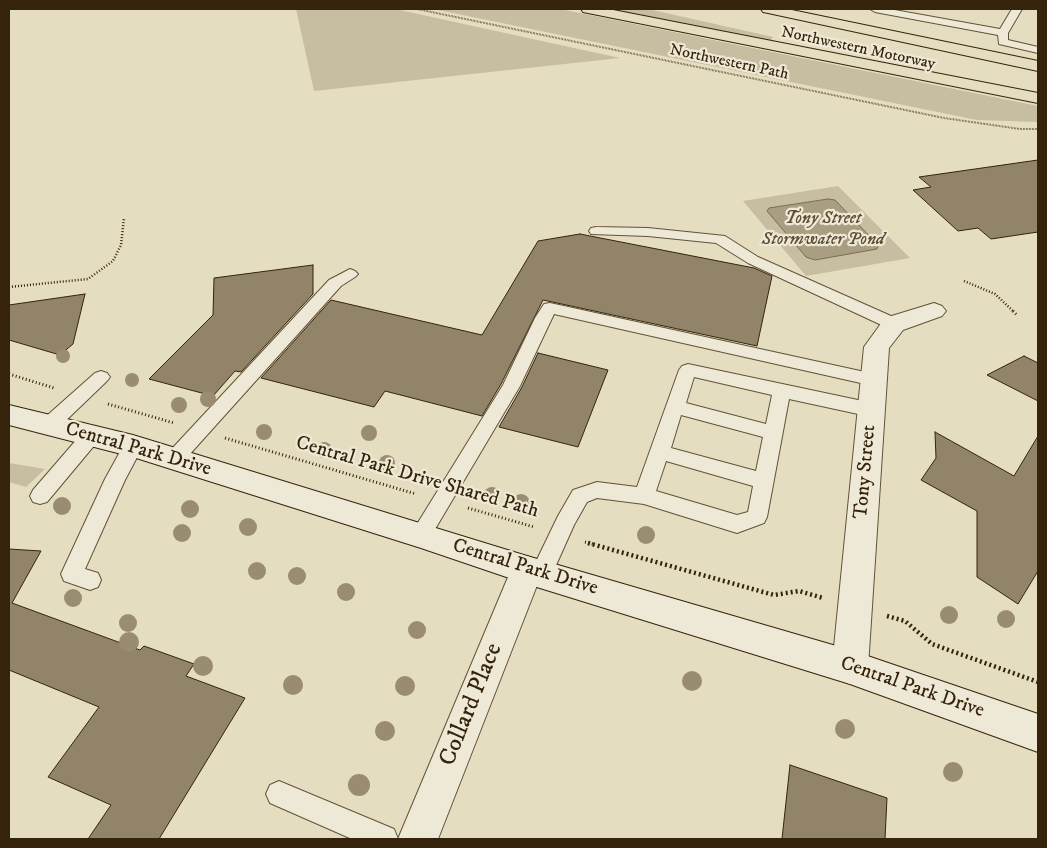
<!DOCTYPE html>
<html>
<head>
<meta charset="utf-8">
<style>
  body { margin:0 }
  #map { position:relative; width:1047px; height:848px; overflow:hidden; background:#e5ddc0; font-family:"IM FELL DW Pica",serif }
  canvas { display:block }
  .frame { position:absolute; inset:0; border:10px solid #35230b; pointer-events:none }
</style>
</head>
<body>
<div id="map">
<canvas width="1047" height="848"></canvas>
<div class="frame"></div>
</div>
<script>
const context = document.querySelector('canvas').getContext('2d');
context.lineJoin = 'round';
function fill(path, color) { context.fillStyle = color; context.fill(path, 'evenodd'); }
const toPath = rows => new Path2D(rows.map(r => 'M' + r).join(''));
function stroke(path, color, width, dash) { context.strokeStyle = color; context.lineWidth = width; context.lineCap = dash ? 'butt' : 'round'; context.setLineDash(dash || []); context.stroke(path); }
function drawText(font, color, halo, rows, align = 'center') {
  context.font = font + ' "IM FELL DW Pica",serif'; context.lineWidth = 4.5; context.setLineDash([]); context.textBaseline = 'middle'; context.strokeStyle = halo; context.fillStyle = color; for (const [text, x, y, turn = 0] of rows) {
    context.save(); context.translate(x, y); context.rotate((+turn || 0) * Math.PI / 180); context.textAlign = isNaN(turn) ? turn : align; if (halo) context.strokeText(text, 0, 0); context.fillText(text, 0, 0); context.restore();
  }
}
const green = toPath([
  [296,9,395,9,620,58,314,91],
  [433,9,560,9,1038,106,1038,122,977,120],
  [609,9,648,9,773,37,770,42],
  [838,186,910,258,806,276,743,201],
  [9,463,45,469,26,487,9,482]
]);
const water = toPath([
  [828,199,835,200,878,245,877,249,815,260,806,257,767,211,769,208,828,199]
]);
const building = toPath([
  [1038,160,1038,232,991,239,978,228,958,231,913,190,931,187,919,177,1038,160],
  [580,234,754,268,772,276,757,346,543,300,501,384,482,416,385,391,374,407,261,378,331,300,482,335,538,241,580,234],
  [313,265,313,294,241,372,235,371,213,396,149,379,213,315,214,278,313,265],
  [85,294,73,344,60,355,9,340,9,305,85,294],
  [538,353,608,370,578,447,499,427,522,387,538,353],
  [1024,356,1038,363,1038,401,987,375,1024,356],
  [935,432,1014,476,1038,436,1038,571,1018,604,977,577,977,511,921,480,936,458,935,432],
  [9,549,41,551,12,603,140,650,144,646,194,664,186,676,245,698,159,839,88,839,111,805,48,777,99,707,9,670,9,549],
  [790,765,887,798,885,839,782,839,790,765]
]);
const pathFar3 = toPath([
  [417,9,944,118,1020,129,1038,129]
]);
const pathFar2 = toPath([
  [964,281,995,294,1014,312],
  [9,287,88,279,113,261,121,245,124,218]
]);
const pathFar1 = toPath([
  [1013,311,1018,316],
  [9,374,54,388],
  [108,404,174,423],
  [225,438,416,494],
  [468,508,534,527],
  [585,542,593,544]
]);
const path = toPath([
  [588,543,774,595,799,591,823,598],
  [887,616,905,621,932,644,1038,682]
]);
const service = toPath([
  [870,9,889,9,1000,29,1012,9,1022,9,1008,33,1008,40,1038,47,1038,53,999,44,998,35,875,12,870,9],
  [596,227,648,228,725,236,758,257,900,320,902,324,900,328,894,329,888,328,748,263,716,243,648,236,591,234,589,231,591,228,596,227],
  [350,269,355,271,358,274,355,277,341,286,181,464,174,467,167,464,164,459,167,454,329,280,350,269],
  [550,303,874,374,880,376,883,380,880,384,874,386,554,314,520,386,428,541,421,544,414,541,410,535,414,529,503,385,535,318,544,304,550,303],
  [688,364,872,403,879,405,881,410,879,415,872,417,789,399,767,517,764,523,737,533,644,504,597,498,587,502,574,525,549,581,541,584,533,581,530,574,558,516,573,490,597,482,637,487,679,370,682,366,688,364],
  [694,377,772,395,766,424,686,403,694,377],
  [681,415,763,437,756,471,671,448,681,415],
  [666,461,753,486,748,512,737,515,656,491,666,461],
  [101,371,107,373,110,377,107,381,56,430,49,432,42,430,40,425,42,420,95,373,101,371],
  [91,429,98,431,101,436,98,441,47,502,40,504,33,502,30,496,33,490,84,431,91,429],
  [133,439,140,441,143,446,125,480,85,569,98,573,101,580,98,587,90,590,64,581,61,574,105,479,126,441,133,439],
  [279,781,394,829,398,839,352,839,270,803,266,794,270,785,279,781]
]);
const minor = toPath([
  [934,303,942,306,946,311,942,316,903,330,889,348,868,667,862,679,850,684,838,679,832,667,864,347,885,318,934,303],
  [527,556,538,560,543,570,438,839,398,839,511,570,516,560,527,556]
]);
const secondary = toPath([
  [9,405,133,435,527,556,850,650,1038,714,1038,752,850,684,527,584,421,548,133,457,9,425,9,405]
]);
const motorway = toPath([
  [581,9,608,9,1038,93,1038,103,583,12,581,9],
  [761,9,787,9,1038,61,1038,71,768,13,763,12,761,9]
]);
const trees = [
  [63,356,7],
  [132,380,7],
  [208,399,8],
  [179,405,8],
  [264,432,8],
  [369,433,8],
  [324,450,8],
  [387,463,8],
  [492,495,8],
  [521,503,9],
  [62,506,9],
  [190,509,9],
  [248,527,9],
  [182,533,9],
  [646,535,9],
  [257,571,9],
  [297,576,9],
  [346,592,9],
  [73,598,9],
  [949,615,9],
  [1006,619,9],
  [128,623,9],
  [417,630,9],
  [129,642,10],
  [203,666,10],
  [692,681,10],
  [293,685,10],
  [405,686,10],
  [845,729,10],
  [385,731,10],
  [953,772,10],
  [359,785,11]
];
const farStreetnames = [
  ["Northwestern Motorway",858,49,12],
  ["Northwestern Path",729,63,12]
];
const farWaternames = [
  ["Tony Street",823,219],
  ["Stormwater Pond",823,240]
];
const streetNames = [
  ["Central Park Drive",138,450,16],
  ["Tony Street",866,472,-85],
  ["Central Park Drive Shared Path",417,478,16],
  ["Central Park Drive",525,568,17],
  ["Central Park Drive",912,688,19]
];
const nearStreetnames = [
  ["Collard Place",472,705,-68]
];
fill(green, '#c7bda1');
fill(water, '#a99e82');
stroke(water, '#7b6d52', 1);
fill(building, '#918469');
stroke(building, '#35230b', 1);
stroke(service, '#615238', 2);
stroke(minor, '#615238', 2);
stroke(secondary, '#35230b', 2);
stroke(motorway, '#35230b', 2);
stroke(pathFar3, '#35230b', 2, [0.5, 1]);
stroke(pathFar2, '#35230b', 2.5, [1, 2]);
stroke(pathFar1, '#35230b', 3, [1, 2.5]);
stroke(path, '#35230b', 4.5, [2, 3]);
fill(service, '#eee9d6');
fill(minor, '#eee9d6');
fill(secondary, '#eee9d6');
fill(motorway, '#e5ddc0');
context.fillStyle = '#998c71';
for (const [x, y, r] of trees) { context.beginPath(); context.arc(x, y, r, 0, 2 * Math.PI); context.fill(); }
drawText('16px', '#35230b', '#eee9d6', farStreetnames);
drawText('italic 18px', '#5e4e35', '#eee9d6', farWaternames);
drawText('20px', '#35230b', '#eee9d6', streetNames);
drawText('24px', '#35230b', '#eee9d6', nearStreetnames);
</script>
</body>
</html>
